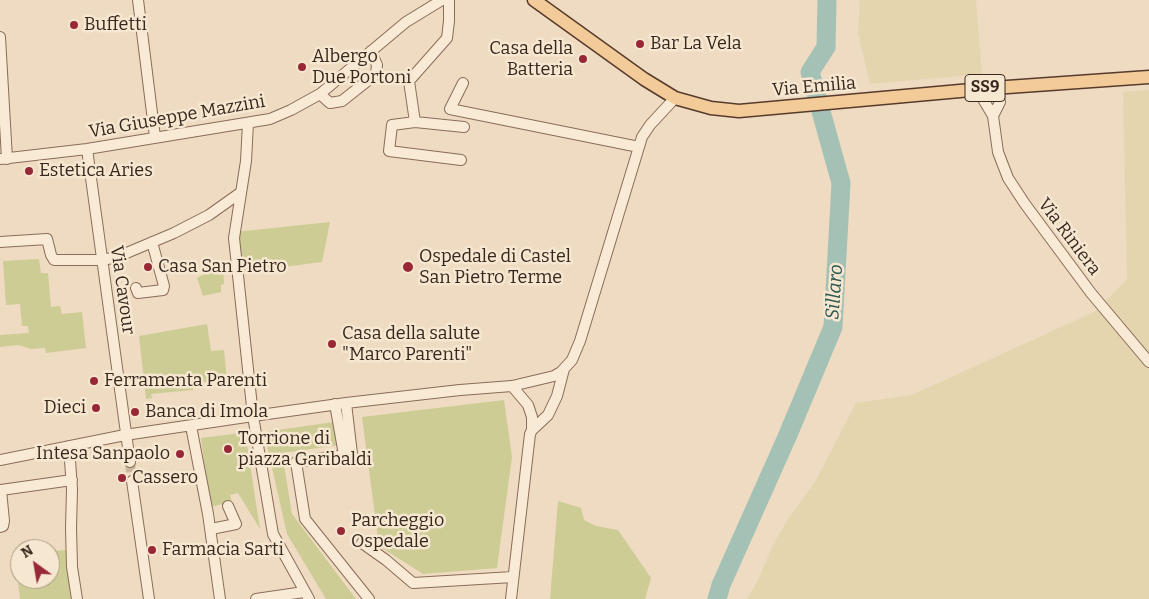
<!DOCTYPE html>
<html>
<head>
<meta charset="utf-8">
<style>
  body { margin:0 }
  #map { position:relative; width:1149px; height:599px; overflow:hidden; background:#efdbc1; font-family:Bitter,serif }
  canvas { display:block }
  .north { position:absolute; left:10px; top:539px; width:50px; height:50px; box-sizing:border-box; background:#f6e7d1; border:1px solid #aa9a89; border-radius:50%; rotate:328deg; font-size:14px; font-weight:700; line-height:20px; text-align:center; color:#38271d }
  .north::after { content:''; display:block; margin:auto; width:18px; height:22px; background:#982836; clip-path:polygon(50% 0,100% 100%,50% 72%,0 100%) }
</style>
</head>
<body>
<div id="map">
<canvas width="1149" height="599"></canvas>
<div class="north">N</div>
</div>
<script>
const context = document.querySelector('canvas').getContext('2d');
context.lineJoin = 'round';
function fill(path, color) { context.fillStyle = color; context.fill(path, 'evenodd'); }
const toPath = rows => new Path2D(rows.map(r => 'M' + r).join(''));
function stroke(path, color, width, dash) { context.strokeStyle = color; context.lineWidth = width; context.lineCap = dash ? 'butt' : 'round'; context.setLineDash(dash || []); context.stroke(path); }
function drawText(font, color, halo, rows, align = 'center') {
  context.font = font + ' Bitter,serif'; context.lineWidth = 5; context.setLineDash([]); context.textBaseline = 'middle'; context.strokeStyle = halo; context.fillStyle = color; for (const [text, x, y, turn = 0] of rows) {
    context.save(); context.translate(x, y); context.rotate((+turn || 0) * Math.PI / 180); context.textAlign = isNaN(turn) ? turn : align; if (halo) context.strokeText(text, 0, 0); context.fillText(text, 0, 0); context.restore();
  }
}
const farmland = toPath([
  [860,0,976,0,982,74,870,84,858,33],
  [1149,90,1149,599,747,599,757,582,773,545,788,519,815,482,856,403,912,395,1096,311,1127,279,1123,92]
]);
const green = toPath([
  [330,222,322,262,237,273,235,232],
  [39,259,41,273,48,273,51,307,60,306,62,314,82,312,86,348,46,353,45,348,31,349,18,345,0,347,0,335,29,333,28,326,22,326,20,304,6,305,3,261],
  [215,268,217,271,223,268,224,284,221,285,221,292,203,296,197,278],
  [207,324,211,351,224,350,227,380,193,383,193,390,151,394,152,398,146,399,139,336],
  [504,400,512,457,497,568,423,574,379,546,362,417],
  [334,422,339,445,282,453,292,514,356,599,326,599,287,534,264,432],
  [241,433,246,438,260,529,238,493,230,495,232,502,210,507,201,438],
  [558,501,581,508,584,520,596,526,618,530,651,578,645,599,550,599],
  [66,550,71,599,20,599,15,555,20,554,20,579,50,579,50,551]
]);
const river = toPath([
  [717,599,721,585,787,437,833,327,841,183,810,72,826,47,827,0]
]);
const minorTunnel = toPath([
  [130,462,132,481]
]);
const minor = toPath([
  [138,0,155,137],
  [449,0,449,21,447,38,409,81,415,122,392,125,389,151,461,160],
  [0,37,7,159],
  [463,83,450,109,639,147],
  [981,89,983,99,993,116,1000,102,998,88],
  [320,94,330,103,342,101,376,74,377,65,371,51],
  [993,116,998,152,1008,178,1025,204,1091,293,1149,362],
  [415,122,464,127],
  [248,123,246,161,234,238,253,416,273,534,309,599],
  [87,149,130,462],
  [0,159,87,149,270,119,291,110,320,94,406,22,442,0],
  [0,242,47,239,51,255,54,260,102,260,117,257,174,233,209,215,240,193],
  [136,288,138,293,163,290,164,286,152,242],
  [512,386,528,405,532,417,532,430],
  [346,403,352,454,296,462,305,519,369,599],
  [335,404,344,455],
  [191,426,208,514,220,599],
  [69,446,72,489,71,528,72,567,77,599],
  [0,460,125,435,253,416,346,403,460,390,512,386,554,376,561,372,572,360,580,341,642,137,650,125,675,98],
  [132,481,149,599],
  [0,527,3,526,4,521,1,490,72,480],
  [211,529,236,524,228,506],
  [362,543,386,560,413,583,513,577],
  [256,599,304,592],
  [511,599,530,434,532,430,548,415,557,396,564,369]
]);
const major = toPath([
  [534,0,644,79,675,98,711,108,739,111,993,88,1149,77]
]);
const markers = [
  [74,25,5,"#982836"],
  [640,44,5,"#982836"],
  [583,59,5,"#982836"],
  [302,67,5,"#982836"],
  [29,171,5,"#982836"],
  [148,267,5,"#982836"],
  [408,267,6,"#982836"],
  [332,344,5,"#982836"],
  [94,381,5,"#982836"],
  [96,408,5,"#982836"],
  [135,412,5,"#982836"],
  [228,449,5,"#982836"],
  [180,454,5,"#982836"],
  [122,478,5,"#982836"],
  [341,531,5,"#982836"],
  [152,550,5,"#982836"]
];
const shields = [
  [985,88,40]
];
const shieldNames = [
  ["SS9",985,88]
];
const poiNames = [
  ["Buffetti",84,25],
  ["Bar La Vela",650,44],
  ["Casa della",573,49,"right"],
  ["Batteria",573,70,"right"],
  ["Albergo",312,57],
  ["Due Portoni",312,78],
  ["Estetica Aries",39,171],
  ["Ospedale di Castel",419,257],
  ["San Pietro Terme",419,278],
  ["Casa San Pietro",158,267],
  ["Casa della salute",342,334],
  ["\"Marco Parenti\"",342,355],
  ["Ferramenta Parenti",104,381],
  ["Dieci",86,408,"right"],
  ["Banca di Imola",145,412],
  ["Torrione di",238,439],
  ["piazza Garibaldi",238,460],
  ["Intesa Sanpaolo",170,454,"right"],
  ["Cassero",132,478],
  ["Parcheggio",351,521],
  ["Ospedale",351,542],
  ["Farmacia Sarti",162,550]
];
const streetNames = [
  ["Via Emilia",814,87,-5],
  ["Via Giuseppe Mazzini",177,117,-10],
  ["Via Riniera",1069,237,53],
  ["Via Cavour",122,290,82]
];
const waterNames = [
  ["Sillaro",835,292,-86]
];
fill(farmland, '#e4d5af');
fill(green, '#cdcc95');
stroke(river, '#a4c1b5', 19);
stroke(minorTunnel, '#cab7a0', 10, [10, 5]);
stroke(minor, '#896c59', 12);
stroke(major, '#563b2d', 15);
stroke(minor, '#f9ead5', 10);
stroke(major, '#f3cb98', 12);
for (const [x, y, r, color] of markers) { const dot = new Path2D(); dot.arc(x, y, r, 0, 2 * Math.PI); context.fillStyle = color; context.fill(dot); stroke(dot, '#f6e7d1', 2); }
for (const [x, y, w] of shields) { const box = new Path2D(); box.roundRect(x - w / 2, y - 13.5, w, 27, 4); context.fillStyle = '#f6e7d1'; context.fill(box); stroke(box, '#38271d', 1); }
drawText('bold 16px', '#38271d', null, shieldNames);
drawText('18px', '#38271d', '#f6e7d1', poiNames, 'left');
drawText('18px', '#38271d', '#f6e7d1', streetNames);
drawText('italic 19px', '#2c5850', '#f6e7d1', waterNames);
</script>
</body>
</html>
